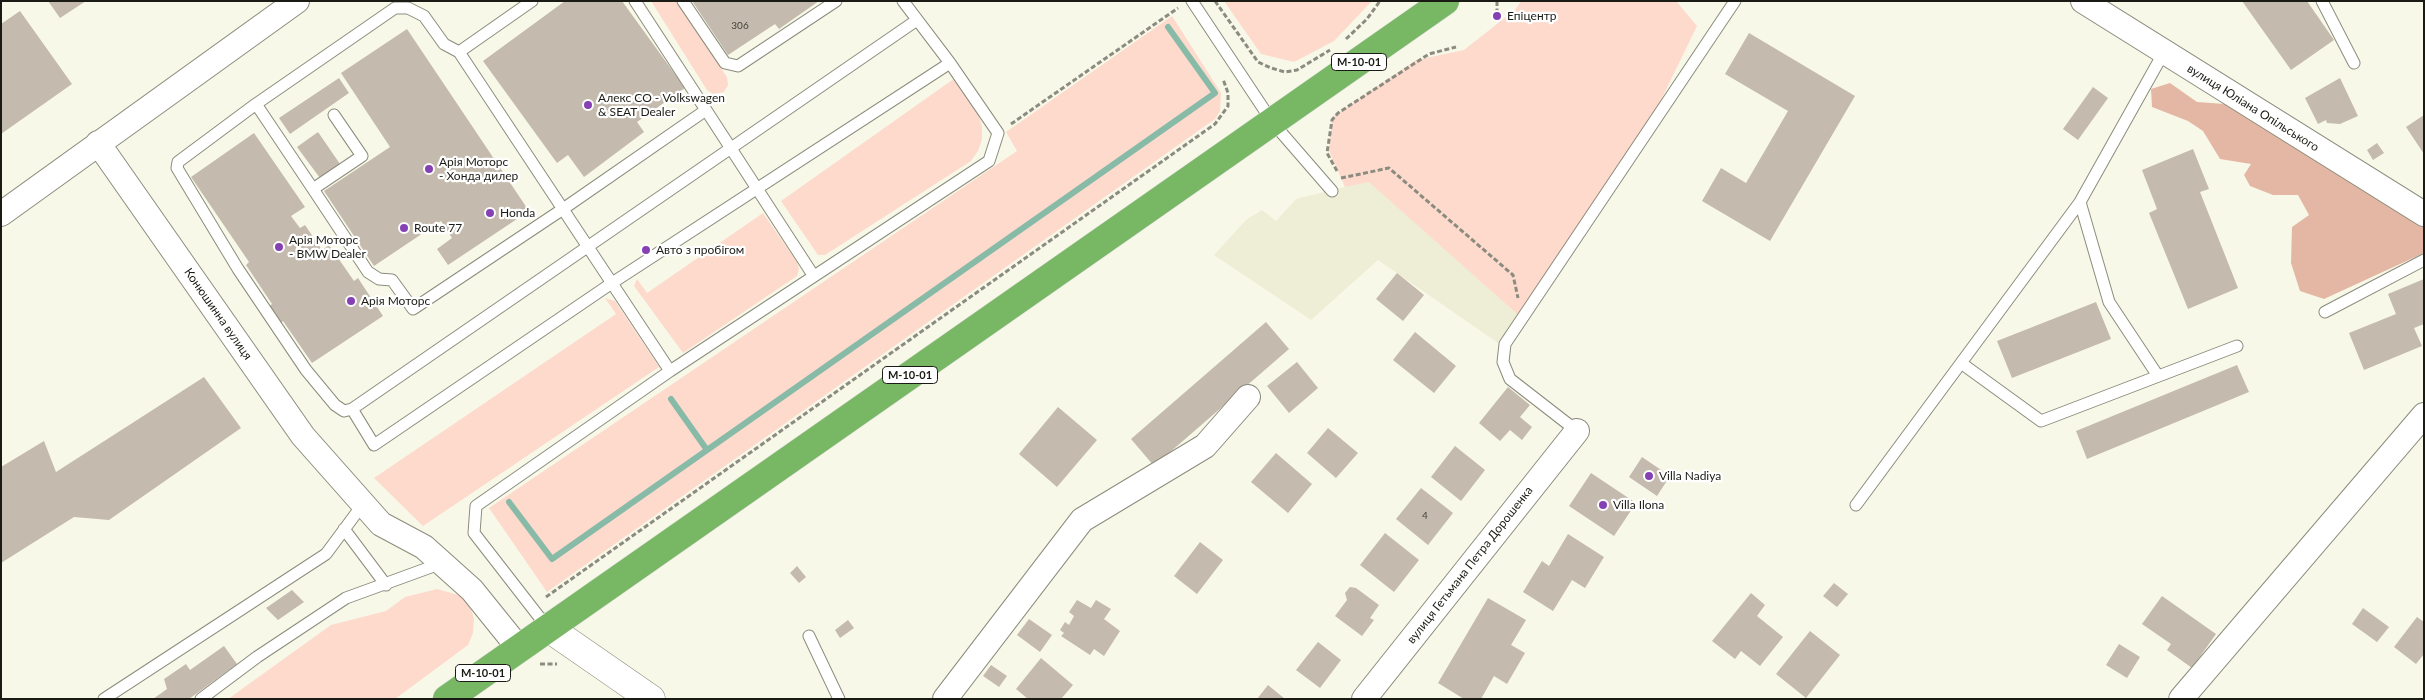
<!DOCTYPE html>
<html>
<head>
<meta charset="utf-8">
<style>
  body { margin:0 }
  #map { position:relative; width:2425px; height:700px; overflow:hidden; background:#f8f8e8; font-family:Lato,sans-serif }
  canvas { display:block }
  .frame { position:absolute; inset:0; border:2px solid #1b1b15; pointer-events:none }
</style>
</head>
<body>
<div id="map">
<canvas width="2425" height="700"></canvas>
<div class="frame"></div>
</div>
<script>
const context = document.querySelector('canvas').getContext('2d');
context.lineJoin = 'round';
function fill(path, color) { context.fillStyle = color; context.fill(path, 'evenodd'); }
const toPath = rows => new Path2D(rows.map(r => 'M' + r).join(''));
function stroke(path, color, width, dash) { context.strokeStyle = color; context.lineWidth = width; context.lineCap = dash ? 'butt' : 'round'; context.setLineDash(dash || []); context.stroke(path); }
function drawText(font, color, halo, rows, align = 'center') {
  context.font = font + ' Lato,sans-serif'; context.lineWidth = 4.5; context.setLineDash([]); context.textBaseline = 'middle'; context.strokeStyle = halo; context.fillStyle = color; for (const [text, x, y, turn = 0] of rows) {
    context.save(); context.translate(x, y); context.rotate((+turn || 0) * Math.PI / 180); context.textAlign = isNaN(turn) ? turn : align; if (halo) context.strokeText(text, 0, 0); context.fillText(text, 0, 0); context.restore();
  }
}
const built = toPath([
  [1369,181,1518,315,1498,343,1378,260,1311,320,1214,255,1247,219,1262,210,1276,221,1296,199]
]);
const green = toPath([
  [651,1,676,1,727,77,728,85,724,92,713,94,707,90],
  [1224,1,1372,1,1334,41,1294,62,1261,54],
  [1521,1,1676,1,1697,26,1660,102,1518,315,1369,182,1345,187,1329,151,1332,120,1334,116,1416,60,1464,50,1516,9],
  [1172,16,1221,93,1220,111,1215,119,547,592,489,508,1017,151,1006,132],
  [955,78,979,115,982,127,982,139,978,151,971,161,825,255,818,255,781,201],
  [763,213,797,262,799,269,797,276,683,353,634,286,637,279,647,293],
  [605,298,615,301,659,367,423,526,374,478,616,314],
  [437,589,462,596,470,606,474,619,473,633,468,645,395,699,228,699,331,625,386,611,405,597]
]);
const forest = toPath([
  [2170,83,2197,102,2239,105,2424,220,2424,253,2324,299,2300,291,2291,263,2292,227,2309,215,2298,195,2273,195,2250,186,2244,175,2251,164,2220,159,2203,131,2188,121,2152,107,2151,89]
]);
const stream = toPath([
  [671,399,707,450],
  [509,502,552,559,1215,93,1168,27]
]);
const building = toPath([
  [48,1,86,1,60,18],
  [565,1,622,1,685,88,637,122,644,132,584,177,568,155,557,163,483,61],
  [692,1,819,1,779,29,775,24,728,55],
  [2242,1,2307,1,2334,40,2291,70],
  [20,11,72,84,1,134,1,24],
  [407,29,529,211,448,265,437,249,452,238,441,221,374,266,324,191,390,147,341,73],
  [1749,33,1855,96,1770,241,1702,201,1721,168,1746,183,1788,111,1725,74],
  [339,78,349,93,290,134,279,118],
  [2340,78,2358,116,2340,124,2327,123,2326,120,2318,124,2305,98],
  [2093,87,2108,98,2078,140,2063,129],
  [2424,115,2424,154,2406,127],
  [318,132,340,164,320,178,297,147],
  [254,133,305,207,291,216,300,228,305,225,322,250,329,245,354,281,358,278,383,316,312,363,283,321,280,324,268,307,272,304,246,265,249,262,191,177],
  [2377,143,2384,153,2373,160,2367,150],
  [2193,149,2209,189,2200,192,2238,288,2188,309,2149,213,2157,209,2142,170],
  [1397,273,1424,295,1403,321,1376,299],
  [2424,279,2424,324,2414,328,2422,346,2364,370,2349,333,2396,314,2388,294],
  [2096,302,2111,339,2012,378,1997,341],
  [1266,322,1289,349,1154,466,1131,439],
  [1415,332,1456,366,1434,393,1393,360],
  [1297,362,1318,388,1289,413,1267,386],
  [2237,365,2249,392,2087,459,2076,431],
  [204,377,241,428,109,520,74,517,1,563,1,467,44,441,56,472],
  [1508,387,1530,405,1520,417,1532,427,1522,440,1510,430,1500,441,1479,423],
  [1058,407,1097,440,1057,487,1019,454],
  [1328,428,1358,453,1336,478,1307,453],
  [1455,446,1485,470,1461,501,1431,477],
  [1276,453,1312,484,1288,513,1251,482],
  [1642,457,1670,476,1657,496,1629,477],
  [1591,473,1636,503,1614,536,1569,506],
  [1421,488,1453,513,1428,545,1396,519],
  [1385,533,1419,560,1394,592,1360,565],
  [1568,534,1604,557,1585,588,1572,580,1553,611,1523,592,1542,561,1549,566],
  [1200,542,1223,560,1197,594,1174,576],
  [797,566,806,577,799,583,790,573],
  [1834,583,1848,594,1837,607,1823,596],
  [1350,587,1356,588,1379,605,1370,618,1374,620,1362,636,1335,616,1347,600,1345,593],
  [292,590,304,602,278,620,266,608],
  [1751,593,1765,605,1757,616,1783,637,1760,666,1741,651,1735,659,1712,641],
  [2162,596,2216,634,2192,668,2167,650,2171,644,2142,624],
  [1488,598,1526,620,1511,645,1525,653,1507,684,1494,676,1481,699,1464,699,1438,683],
  [1077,600,1091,608,1096,600,1111,609,1104,619,1120,631,1104,656,1094,649,1090,655,1061,636,1064,633,1060,630,1065,622,1069,625,1074,616,1069,612],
  [2363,608,2389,627,2377,642,2352,624],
  [2417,617,2424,622,2424,654,2416,664,2394,647],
  [1029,619,1052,635,1040,652,1017,635],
  [848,620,854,628,840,638,835,630],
  [1810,631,1840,655,1806,698,1776,674],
  [1318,642,1341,660,1320,688,1296,670],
  [2119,644,2140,657,2127,678,2106,665],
  [224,646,237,664,189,699,153,699,167,689,164,679,186,664,190,670],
  [1041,658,1073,685,1061,699,1028,699,1016,689],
  [991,665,1007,676,999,687,983,676],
  [1268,685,1285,699,1257,699]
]);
const path = toPath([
  [1215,1,1258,62,1271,68,1285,72,1297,70,1330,50],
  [1497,1,1497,16],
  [1346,39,1367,19,1380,1],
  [1011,124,1178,8],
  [1337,171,1327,153,1332,120,1338,113,1429,54,1456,47],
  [1341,178,1389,168,1513,275,1518,298],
  [546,597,1215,124,1228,106,1228,93,1223,79],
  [540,664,557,664]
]);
const lane = toPath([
  [532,1,459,52,670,371],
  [635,1,706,110],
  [683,1,725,63,738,66,836,1],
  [1192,1,1273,123,1332,191],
  [2322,1,2354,63],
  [459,52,444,44,424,16,408,8,395,8,256,104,178,162,177,168,238,269,306,370,335,405,344,411,352,409,917,20],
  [256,104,313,189],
  [334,115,362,156,313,189,368,272,379,279,392,280,413,309,563,209,706,110,813,275],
  [2080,202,2109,302,2158,376],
  [2325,312,2424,260],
  [1961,363,2041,421,2237,346],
  [352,409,374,445,612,283,950,63],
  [1577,431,1510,379,1503,362,1505,344,1735,1],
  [1856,505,2080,202,2164,52],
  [344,529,386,585],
  [547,627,474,533,476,506,670,371,989,161,998,133,950,63,903,1],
  [809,636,839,699],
  [104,699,326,554,363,504],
  [201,699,257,657,346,598,442,563]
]);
const street = toPath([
  [2083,1,2424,214],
  [98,143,303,436,381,524,424,547,472,590,518,647],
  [1,214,297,1],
  [945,699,1082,520,1205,446,1248,397],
  [1364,699,1577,431],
  [2181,699,2424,415]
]);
const secondary = toPath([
  [547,627,651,699]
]);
const highway = toPath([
  [447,699,1445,1]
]);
const markers = [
  [1497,16,5,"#8540b4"],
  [588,105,5,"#8540b4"],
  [429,169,5,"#8540b4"],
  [490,213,5,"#8540b4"],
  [404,228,5,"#8540b4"],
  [279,247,5,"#8540b4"],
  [646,250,5,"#8540b4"],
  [351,301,5,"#8540b4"],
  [1649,476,5,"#8540b4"],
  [1603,505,5,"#8540b4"]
];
const numberNames = [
  ["306",740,26],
  ["4",1425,516]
];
const shields = [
  [1359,62,55],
  [910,375,55],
  [483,673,55]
];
const shieldNames = [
  ["М-10-01",1359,62],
  ["М-10-01",910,375],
  ["М-10-01",483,673]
];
const poiNames = [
  ["Епіцентр",1507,16],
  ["Алекс CO - Volkswagen",598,98],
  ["& SEAT Dealer",598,112],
  ["Арія Моторс",439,162],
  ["- Хонда дилер",439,176],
  ["Honda",500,213],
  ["Route 77",414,228],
  ["Арія Моторс",289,240],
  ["- BMW Dealer",289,254],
  ["Авто з пробігом",656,250],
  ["Арія Моторс",361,301],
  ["Villa Nadiya",1659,476],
  ["Villa Ilona",1613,505]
];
const streetNames = [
  ["вулиця Юліана Опільського",2253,108,32],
  ["Конюшинна вулиця",218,314,55],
  ["вулиця Гетьмана Петра Дорошенка",1470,565,-52]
];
fill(built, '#eeeed6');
fill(green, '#fddacc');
fill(forest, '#e4b7a4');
stroke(stream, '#88baa8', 6);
fill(building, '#c4baad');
stroke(lane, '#8c8c7d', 13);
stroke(street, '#8c8c7d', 26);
stroke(secondary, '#8c8c7d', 29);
stroke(highway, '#dbdbda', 29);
stroke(path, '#8b8b80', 3, [5, 2.5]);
stroke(lane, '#fff', 11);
stroke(street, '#fff', 24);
stroke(secondary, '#fff', 28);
stroke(highway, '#78b864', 28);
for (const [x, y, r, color] of markers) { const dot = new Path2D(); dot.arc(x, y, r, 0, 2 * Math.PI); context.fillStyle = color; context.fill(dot); stroke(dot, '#fff', 2); }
drawText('10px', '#45433b', null, numberNames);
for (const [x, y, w] of shields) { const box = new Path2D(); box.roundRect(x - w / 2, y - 8.5, w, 17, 4); context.fillStyle = '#fff'; context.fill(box); stroke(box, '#1b1b15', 1); }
drawText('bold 11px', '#1b1b15', null, shieldNames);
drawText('12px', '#1b1b15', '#fff', poiNames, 'left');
drawText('12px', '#1b1b15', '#fff', streetNames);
</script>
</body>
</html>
